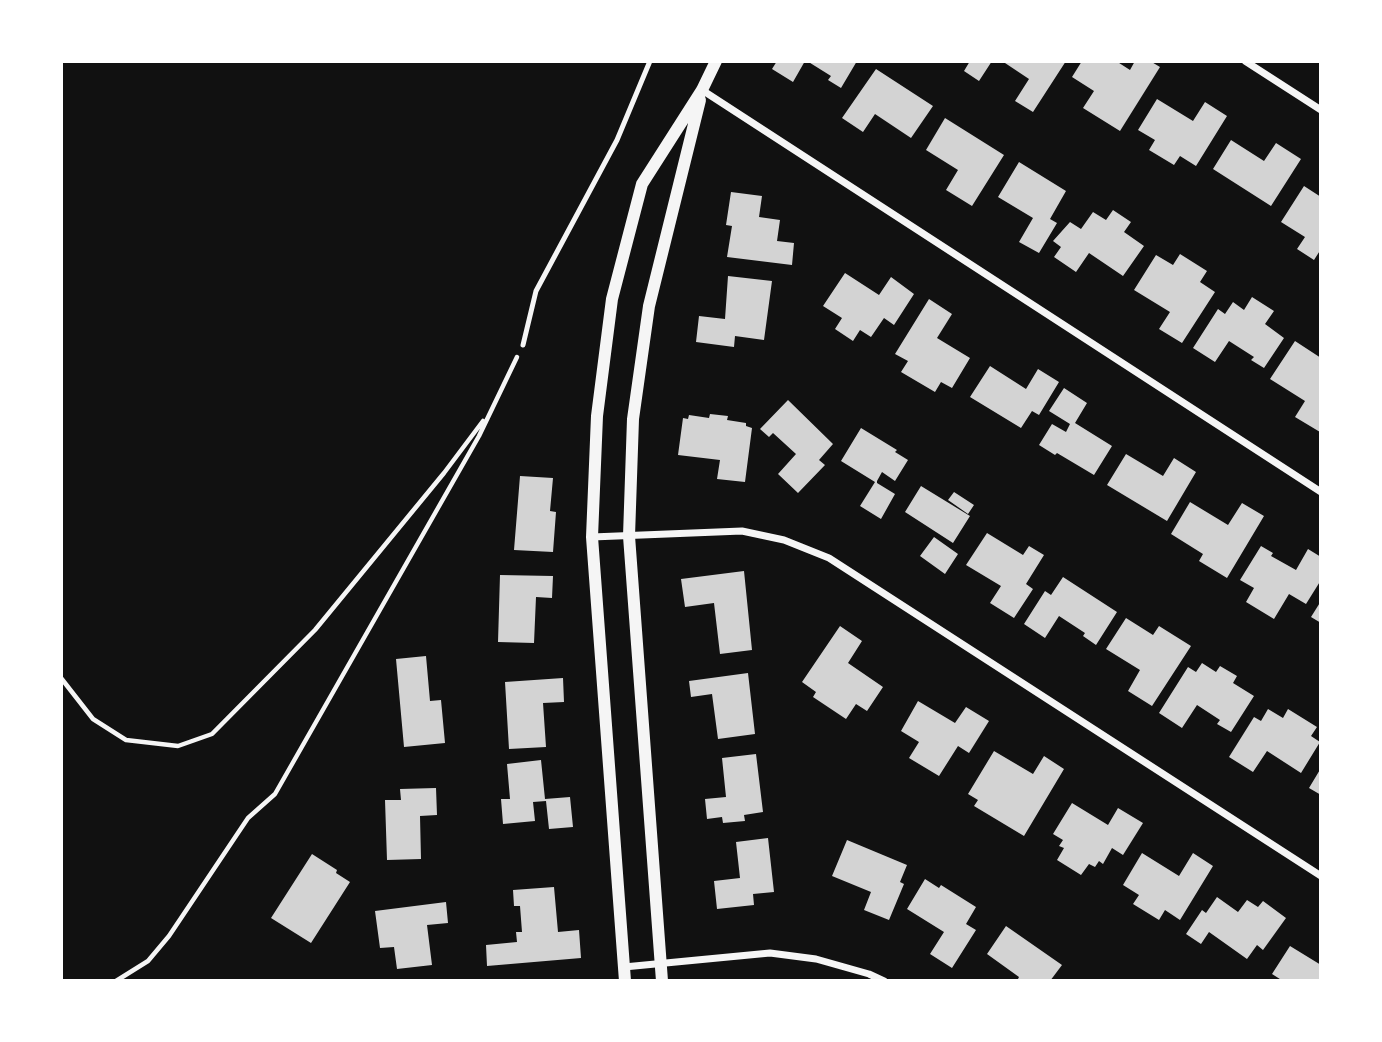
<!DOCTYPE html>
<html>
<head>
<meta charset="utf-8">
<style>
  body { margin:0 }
  #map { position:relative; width:1382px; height:1042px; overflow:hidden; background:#111; font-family:Roboto,sans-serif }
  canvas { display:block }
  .frame { position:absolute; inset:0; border:63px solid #fff; pointer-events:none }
</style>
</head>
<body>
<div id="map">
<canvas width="1382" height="1042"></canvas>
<div class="frame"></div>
</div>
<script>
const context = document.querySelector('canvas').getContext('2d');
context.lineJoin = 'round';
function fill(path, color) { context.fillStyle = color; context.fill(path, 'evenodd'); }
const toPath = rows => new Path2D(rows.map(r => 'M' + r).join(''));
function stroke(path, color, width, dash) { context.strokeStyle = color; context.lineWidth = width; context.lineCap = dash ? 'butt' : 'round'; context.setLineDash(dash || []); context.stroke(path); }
const building = toPath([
  [777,61,805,61,793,82,772,69],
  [807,61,857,61,841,88,828,80,831,76],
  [970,61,992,61,979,81,964,71],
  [1002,61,1066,61,1033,112,1015,101,1029,79],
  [1082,61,1116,61,1130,70,1135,61,1150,61,1160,67,1120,131,1083,108,1094,91,1072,77],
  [876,69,933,106,911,138,875,114,863,132,842,118],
  [1157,99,1193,121,1205,102,1227,116,1196,166,1180,156,1174,165,1149,150,1155,140,1138,130],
  [945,118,1004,155,972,206,946,190,958,170,926,150],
  [1231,140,1264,161,1276,143,1301,159,1271,206,1213,169],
  [1019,162,1066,191,1050,219,1057,223,1039,253,1019,242,1033,218,998,197],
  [1304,186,1321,197,1321,249,1314,260,1297,249,1305,237,1281,222],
  [731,192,762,196,759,217,780,220,777,241,794,243,792,265,727,257,732,226,726,225],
  [1113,210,1131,222,1124,232,1144,246,1123,276,1089,253,1076,272,1054,257,1061,247,1053,241,1070,222,1081,229,1093,212,1106,220],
  [1180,254,1207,271,1200,282,1215,292,1182,343,1159,329,1170,312,1134,290,1156,255,1173,265],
  [845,273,879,295,891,277,914,294,894,325,884,318,871,337,860,330,853,341,835,329,842,318,823,306],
  [728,276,772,281,764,340,735,336,734,347,696,342,699,316,725,319],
  [1252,297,1274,311,1265,324,1284,338,1264,368,1251,360,1254,357,1229,341,1215,362,1193,348,1218,309,1225,314,1233,302,1244,310],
  [929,299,952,314,937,338,970,358,952,388,941,382,935,392,901,372,908,361,895,354],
  [1295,341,1321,358,1320,432,1295,417,1305,401,1270,379],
  [990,366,1026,389,1038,369,1059,382,1039,415,1032,411,1021,428,970,397],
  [1064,388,1087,403,1075,423,1112,446,1094,475,1057,453,1055,455,1039,445,1052,424,1066,432,1070,424,1049,411],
  [788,400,833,444,819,460,825,465,798,493,778,474,796,454,773,433,769,437,760,429],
  [710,414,728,416,727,420,746,423,746,426,752,428,745,482,717,479,720,460,678,455,683,418,688,419,689,415,709,418],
  [861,428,897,450,895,452,908,460,895,481,882,472,877,481,877,483,895,494,881,519,860,506,875,482,841,461],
  [1126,454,1163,476,1174,458,1196,472,1167,521,1107,485],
  [520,476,553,478,550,511,556,512,553,552,514,550],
  [921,486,970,516,953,543,905,512],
  [954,492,974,505,968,514,948,500],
  [1190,502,1228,525,1242,503,1264,516,1227,578,1199,561,1203,554,1171,534],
  [987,533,1023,555,1029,546,1044,555,1026,584,1033,589,1014,618,990,603,1001,586,966,565],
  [934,537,958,554,945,574,920,556],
  [1261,546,1273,553,1271,556,1296,570,1308,549,1321,557,1321,580,1306,604,1289,594,1274,619,1246,602,1254,588,1240,580],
  [744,571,752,650,720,654,714,603,685,607,681,579],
  [500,575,553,576,552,598,536,597,534,643,498,642],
  [1063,577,1117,612,1096,645,1083,636,1085,633,1059,616,1045,638,1024,624,1045,591,1051,595],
  [1321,601,1321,623,1311,617],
  [1126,618,1153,635,1159,626,1191,646,1152,706,1128,691,1140,670,1106,649],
  [840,626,862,641,848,663,883,687,867,711,856,704,846,719,813,697,816,692,802,682],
  [426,656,430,701,441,700,445,743,404,747,396,659],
  [1202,663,1216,672,1220,666,1237,676,1233,683,1254,696,1231,732,1217,724,1220,720,1197,705,1182,728,1159,713,1188,667,1196,672],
  [748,673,755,734,718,739,712,694,691,697,689,681],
  [563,678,564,702,543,703,546,747,509,749,505,682],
  [918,701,955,723,966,707,989,721,969,753,958,746,939,776,909,758,919,742,901,731],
  [1268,709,1283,718,1288,709,1317,727,1311,736,1320,742,1301,773,1267,751,1253,772,1229,757,1254,717,1261,721],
  [994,751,1033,774,1044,756,1064,769,1024,836,974,806,978,800,968,794],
  [756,754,763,812,744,815,745,821,723,823,722,817,707,819,705,799,726,797,722,758],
  [541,760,545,799,570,797,573,827,549,829,546,801,533,802,535,821,503,824,501,799,510,799,507,764],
  [1321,768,1321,795,1309,788],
  [436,788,437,815,420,816,421,859,387,860,385,800,401,800,400,789],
  [1072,803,1108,825,1118,808,1143,823,1123,855,1112,848,1103,864,1099,861,1095,867,1089,864,1081,875,1057,860,1064,848,1059,846,1063,840,1053,834],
  [768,838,774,892,753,894,754,905,717,909,714,881,740,878,736,842],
  [847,840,907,865,900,882,904,884,889,920,864,910,871,892,832,876],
  [1142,853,1179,876,1193,853,1213,866,1180,920,1165,910,1159,920,1133,904,1139,895,1123,885],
  [312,854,337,870,336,873,350,882,311,943,271,918],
  [925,879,939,888,941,885,976,907,966,924,976,930,952,968,930,954,944,932,907,909],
  [554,887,558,932,579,930,581,958,487,966,486,945,517,942,516,932,522,932,520,906,514,906,513,890],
  [1217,897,1238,912,1247,900,1258,907,1263,901,1286,918,1263,950,1257,945,1247,959,1209,932,1201,944,1186,934,1202,910,1206,913],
  [446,902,448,923,427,925,432,965,397,969,394,947,380,948,375,911],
  [1006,926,1062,965,1050,981,1017,981,1019,977,987,954],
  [1290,946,1321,965,1321,981,1283,981,1272,974]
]);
const path = toPath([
  [61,678,93,719,126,740,178,746,212,734,315,630,444,473,483,421],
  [116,981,148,961,169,936,248,818,275,794,479,436,517,357]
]);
const service = toPath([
  [523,345,536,291,617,140,650,61]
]);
const minor = toPath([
  [1245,61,1321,110],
  [702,90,1321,492],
  [592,537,742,531,784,540,829,558,1321,876],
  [624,967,770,953,816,959,869,974,884,981]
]);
const tertiary = toPath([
  [625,981,592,537,597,416,612,299,642,184,702,90,716,61],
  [662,981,629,536,633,419,649,306,700,100]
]);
fill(building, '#d3d3d3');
stroke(path, '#f5f5f5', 4.5);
stroke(service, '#f5f5f5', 5);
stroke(minor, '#f5f5f5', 7);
stroke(tertiary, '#f5f5f5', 12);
</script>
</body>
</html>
